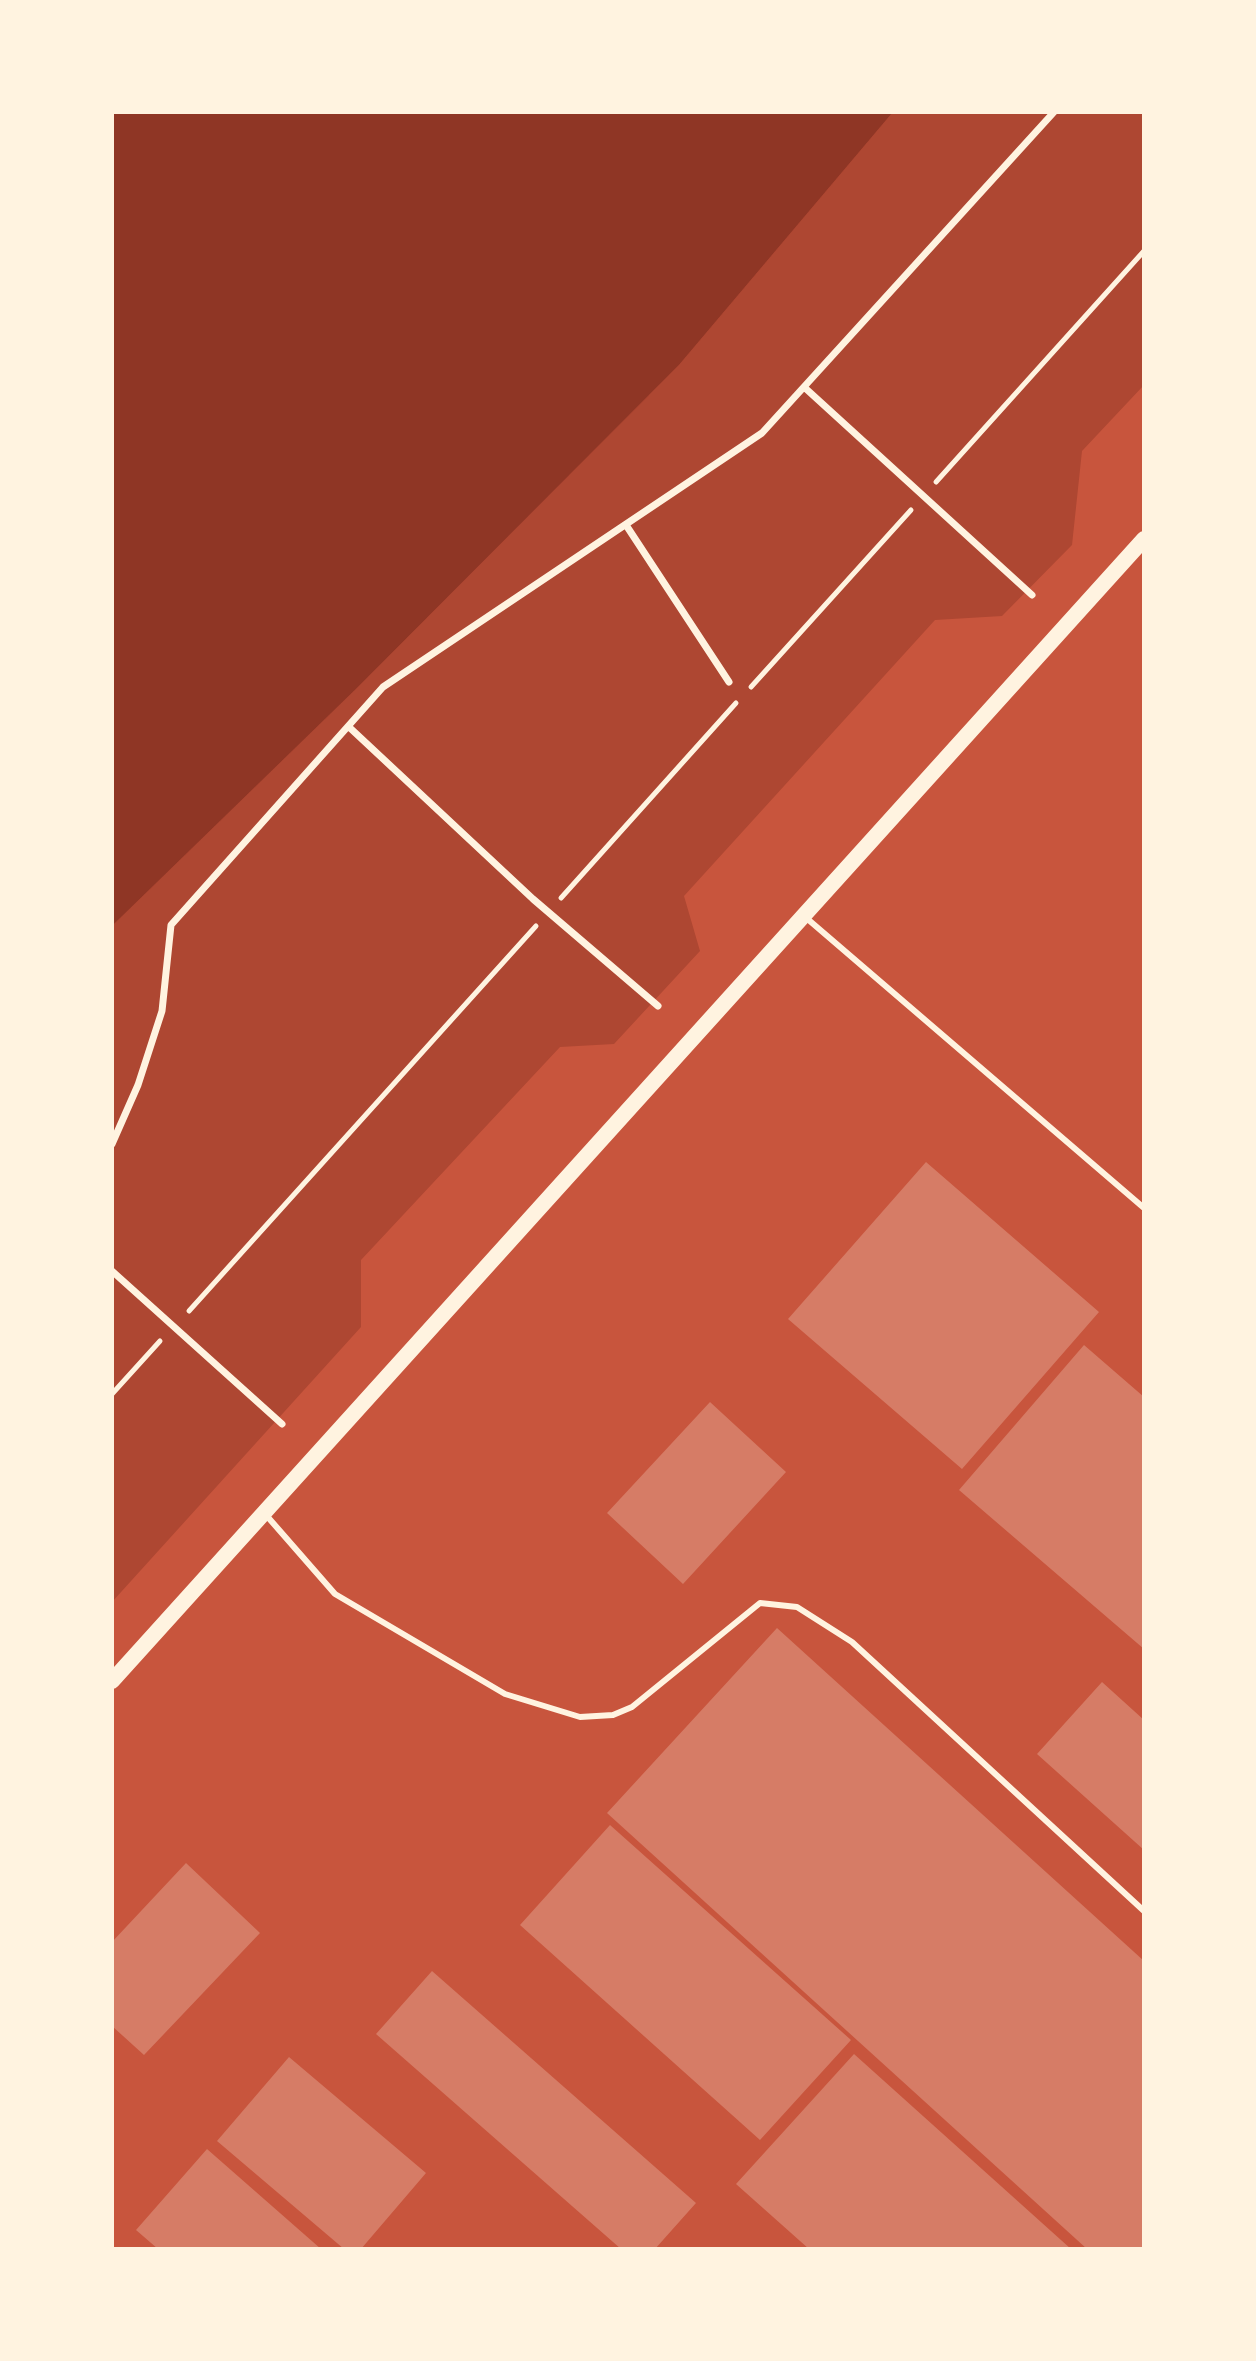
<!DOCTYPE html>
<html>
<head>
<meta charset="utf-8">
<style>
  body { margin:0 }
  #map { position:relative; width:1256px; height:2361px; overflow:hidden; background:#c8553d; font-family:"Source Sans 3",sans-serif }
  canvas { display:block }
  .frame { position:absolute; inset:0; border:114px solid #fff3e0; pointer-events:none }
</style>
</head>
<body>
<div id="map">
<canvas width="1256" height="2361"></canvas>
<div class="frame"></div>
</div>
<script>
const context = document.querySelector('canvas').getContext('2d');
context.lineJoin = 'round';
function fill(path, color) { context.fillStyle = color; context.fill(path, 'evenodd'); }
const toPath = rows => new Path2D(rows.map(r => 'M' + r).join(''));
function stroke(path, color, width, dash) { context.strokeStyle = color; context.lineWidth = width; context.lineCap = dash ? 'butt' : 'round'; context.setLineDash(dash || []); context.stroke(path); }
const green = toPath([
  [893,112,1144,112,1144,385,1082,451,1072,545,1002,616,935,620,684,896,700,951,614,1044,560,1047,361,1260,361,1327,112,1602,112,926,356,689,679,365]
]);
const water = toPath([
  [112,112,893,112,679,365,356,689,112,926]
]);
const building = toPath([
  [926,1162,1099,1312,962,1469,788,1319],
  [1084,1345,1144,1397,1144,1649,959,1490],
  [710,1402,786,1472,683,1584,607,1513],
  [777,1628,1144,1961,1144,2249,1087,2249,607,1813],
  [1102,1682,1144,1720,1144,1850,1037,1754],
  [610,1825,851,2040,760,2140,520,1925],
  [186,1863,260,1933,144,2055,112,2026,112,1942],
  [432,1971,696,2203,655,2249,621,2249,376,2034],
  [854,2054,1071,2249,809,2249,736,2184],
  [289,2057,426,2173,361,2249,344,2249,217,2141],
  [207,2149,321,2249,158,2249,136,2230]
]);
const path = toPath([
  [936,482,1144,251],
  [751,687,911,510],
  [561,898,736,703],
  [189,1311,536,926],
  [112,1394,160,1341]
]);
const service = toPath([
  [804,916,1144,1208],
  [266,1515,335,1594,505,1694,580,1717,613,1715,632,1707,760,1603,797,1607,852,1642,1144,1911]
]);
const pedestrian = toPath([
  [804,387,1032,595],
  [626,525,729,682],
  [349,727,533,899,658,1006],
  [112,1144,138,1085,162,1011,171,925,383,687,762,433,1054,112],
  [112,1271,282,1424]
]);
const secondary = toPath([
  [112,1681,1144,539]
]);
fill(green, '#ae4732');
fill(water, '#8f3625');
fill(building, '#d67c66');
stroke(path, '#fff3e0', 5);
stroke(service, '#fff3e0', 6);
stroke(pedestrian, '#fff3e0', 7);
stroke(secondary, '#fff3e0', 16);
</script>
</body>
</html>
